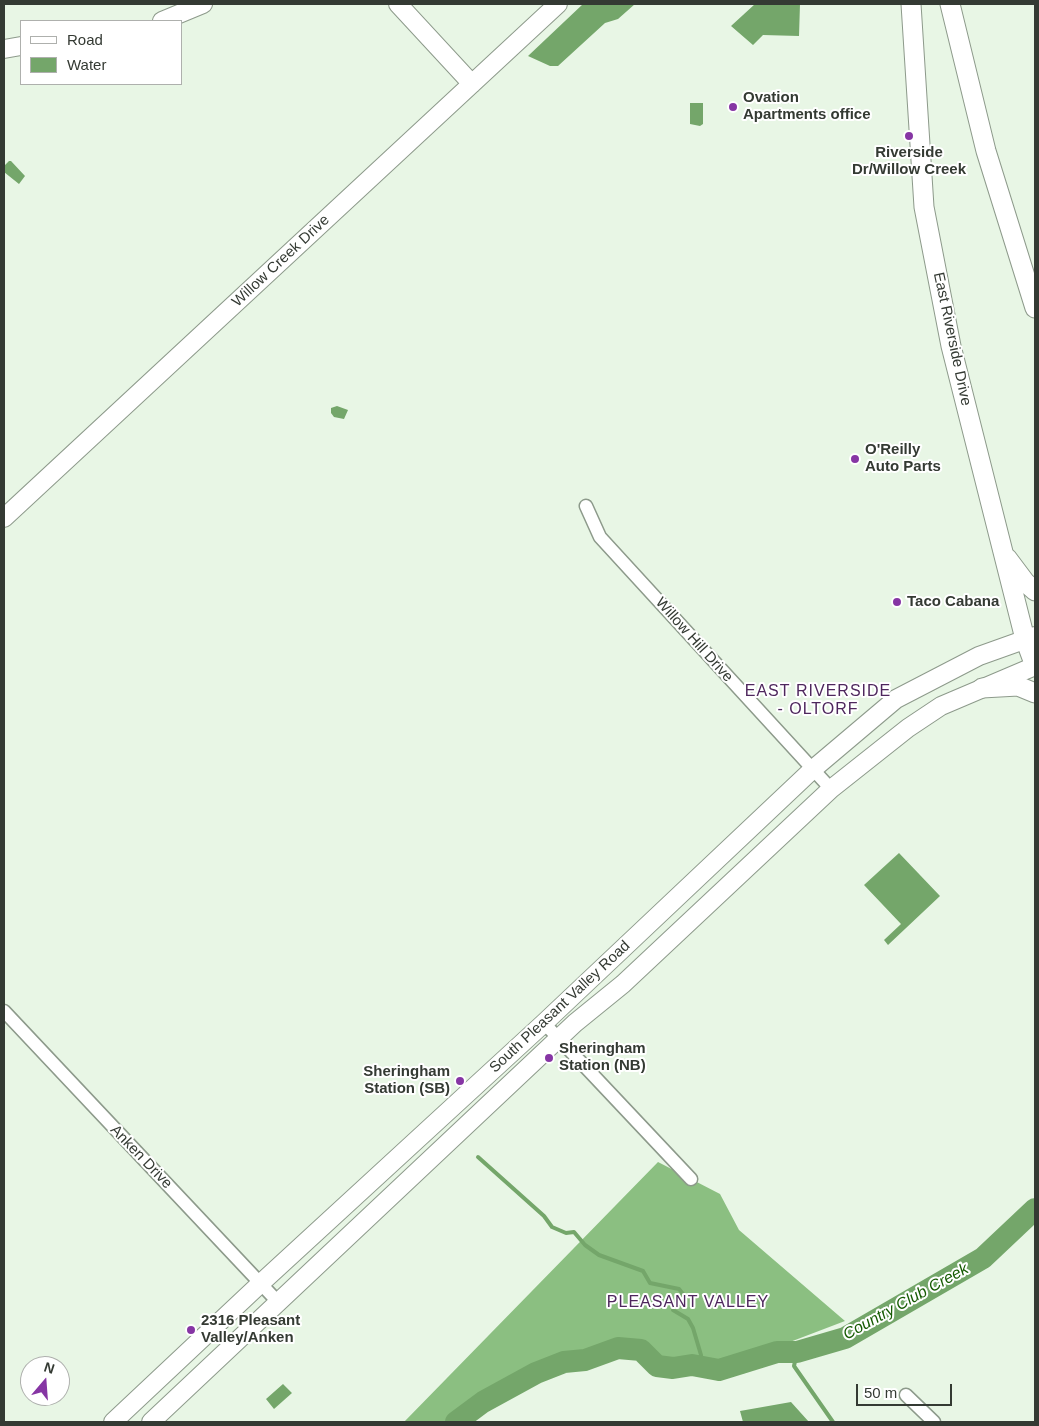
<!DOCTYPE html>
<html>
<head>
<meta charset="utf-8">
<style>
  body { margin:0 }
  #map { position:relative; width:1039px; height:1426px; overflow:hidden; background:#e8f6e5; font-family:Helvetica,sans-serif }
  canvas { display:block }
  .frame { position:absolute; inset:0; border:5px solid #343a33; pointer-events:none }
  .legend { position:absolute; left:20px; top:20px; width:162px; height:65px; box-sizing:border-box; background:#fff; border:1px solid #aeb0ad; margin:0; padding:6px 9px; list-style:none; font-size:15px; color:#343a33 }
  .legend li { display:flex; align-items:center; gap:10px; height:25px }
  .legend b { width:25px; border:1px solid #aeb0ad }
  .north { position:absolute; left:20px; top:1356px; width:50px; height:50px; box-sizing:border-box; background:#fff; border:1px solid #aeb0ad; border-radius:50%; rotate:18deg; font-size:14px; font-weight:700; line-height:20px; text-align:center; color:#343a33 }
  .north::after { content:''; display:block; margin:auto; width:18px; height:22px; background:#8635a4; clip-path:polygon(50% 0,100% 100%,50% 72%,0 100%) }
  .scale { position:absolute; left:856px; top:1384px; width:96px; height:22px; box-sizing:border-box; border:2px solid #343a33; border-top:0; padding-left:6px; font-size:15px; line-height:18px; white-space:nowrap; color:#343a33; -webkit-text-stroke:4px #fff; paint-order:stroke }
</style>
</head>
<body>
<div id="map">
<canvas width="1039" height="1426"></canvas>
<div class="frame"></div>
<ul class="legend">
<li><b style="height:6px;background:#fff"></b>Road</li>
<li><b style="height:14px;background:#74a66a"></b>Water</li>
</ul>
<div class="north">N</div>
<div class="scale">50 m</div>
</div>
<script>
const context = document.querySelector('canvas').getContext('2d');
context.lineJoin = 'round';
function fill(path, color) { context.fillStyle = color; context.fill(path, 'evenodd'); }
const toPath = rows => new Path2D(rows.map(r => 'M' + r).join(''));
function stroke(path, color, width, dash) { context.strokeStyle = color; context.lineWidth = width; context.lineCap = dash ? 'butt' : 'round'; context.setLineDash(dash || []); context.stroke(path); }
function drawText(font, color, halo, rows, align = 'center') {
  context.font = font + ' Helvetica,sans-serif'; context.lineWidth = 4; context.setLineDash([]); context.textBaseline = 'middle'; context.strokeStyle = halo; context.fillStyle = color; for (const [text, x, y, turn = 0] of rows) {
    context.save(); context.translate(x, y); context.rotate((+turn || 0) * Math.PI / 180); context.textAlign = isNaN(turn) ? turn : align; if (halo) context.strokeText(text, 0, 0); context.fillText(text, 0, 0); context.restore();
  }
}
const forest = toPath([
  [658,1162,720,1194,739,1230,845,1321,727,1366,709,1362,660,1362,642,1345,627,1343,602,1348,545,1365,476,1402,451,1422,404,1422]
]);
const water = toPath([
  [583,4,635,4,618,19,605,23,558,66,550,66,528,56],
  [755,4,800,4,799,36,763,35,753,45,731,26],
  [690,103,703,103,703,124,700,126,690,124],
  [9,161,11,161,25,176,19,184,4,172,4,166],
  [337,406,348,410,344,419,334,417,331,413,331,408],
  [899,853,940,896,888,945,884,940,901,924,864,885],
  [283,1384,292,1393,274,1409,266,1399],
  [791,1402,809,1422,743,1422,740,1411]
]);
const stream = toPath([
  [478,1157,544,1216,552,1227,566,1233,574,1232,585,1245,599,1255,643,1271,650,1283,679,1289,683,1294,674,1304,673,1310,688,1319,693,1328,701,1355,702,1366],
  [797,1352,794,1366,833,1422]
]);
const river = toPath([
  [456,1422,483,1402,536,1373,564,1362,585,1360,618,1348,641,1350,657,1366,673,1368,692,1365,719,1370,777,1352,797,1352,845,1338,983,1258,1035,1209]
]);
const street = toPath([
  [586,506,600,537,831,789],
  [4,1011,278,1302],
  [544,1023,691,1179],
  [906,1395,934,1422]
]);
const secondary = toPath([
  [398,4,472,84],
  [162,21,203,4],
  [4,49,21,46],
  [4,518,558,4],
  [113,1422,261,1283,544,1023,812,770,896,699,979,656,1035,636],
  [151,1422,575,1023,623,984,831,789,908,728,941,706,1035,666]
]);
const primary = toPath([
  [911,4,924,207,951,346,1025,639,1035,666],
  [950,4,986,151,1035,308],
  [1007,558,1025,582,1035,591],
  [982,688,1018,686,1035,693]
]);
const markers = [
  [733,107,5,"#8635a4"],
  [909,136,5,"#8635a4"],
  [855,459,5,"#8635a4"],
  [897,602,5,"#8635a4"],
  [549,1058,5,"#8635a4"],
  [460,1081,5,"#8635a4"],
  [191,1330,5,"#8635a4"]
];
const poiNames = [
  ["Ovation",743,98],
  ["Apartments office",743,115],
  ["Riverside",909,153,"center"],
  ["Dr/Willow Creek",909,170,"center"],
  ["O'Reilly",865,450],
  ["Auto Parts",865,467],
  ["Taco Cabana",907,602],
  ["Sheringham",559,1049],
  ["Station (NB)",559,1066],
  ["Sheringham",450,1072,"right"],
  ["Station (SB)",450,1089,"right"],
  ["2316 Pleasant",201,1321],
  ["Valley/Anken",201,1338]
];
const streetNames = [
  ["Willow Creek Drive",281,261,-43],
  ["East Riverside Drive",952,339,78],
  ["Willow Hill Drive",694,640,48],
  ["South Pleasant Valley Road",560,1007,-43],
  ["Anken Drive",141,1157,46]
];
const neighbourhoodNames = [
  ["EAST RIVERSIDE",818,692],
  ["- OLTORF",818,710],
  ["PLEASANT VALLEY",688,1303]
];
const waterNames = [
  ["Country Club Creek",906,1302,-29]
];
fill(forest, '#8bbf81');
fill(water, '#74a66a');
stroke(stream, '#74a66a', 4);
stroke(river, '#74a66a', 22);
stroke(street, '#8d9a8b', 15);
stroke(secondary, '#8d9a8b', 20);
stroke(primary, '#8d9a8b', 21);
stroke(street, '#fff', 12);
stroke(secondary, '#fff', 18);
stroke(primary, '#fff', 19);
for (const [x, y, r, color] of markers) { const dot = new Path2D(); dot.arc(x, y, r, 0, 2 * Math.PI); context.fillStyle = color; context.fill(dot); stroke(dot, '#fff', 2); }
drawText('bold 15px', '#343a33', '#fff', poiNames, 'left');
drawText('15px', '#343a33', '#fff', streetNames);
context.letterSpacing = '1px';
drawText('16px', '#4e275d', '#fff', neighbourhoodNames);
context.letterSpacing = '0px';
drawText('italic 16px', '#165b03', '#fff', waterNames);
</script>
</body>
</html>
